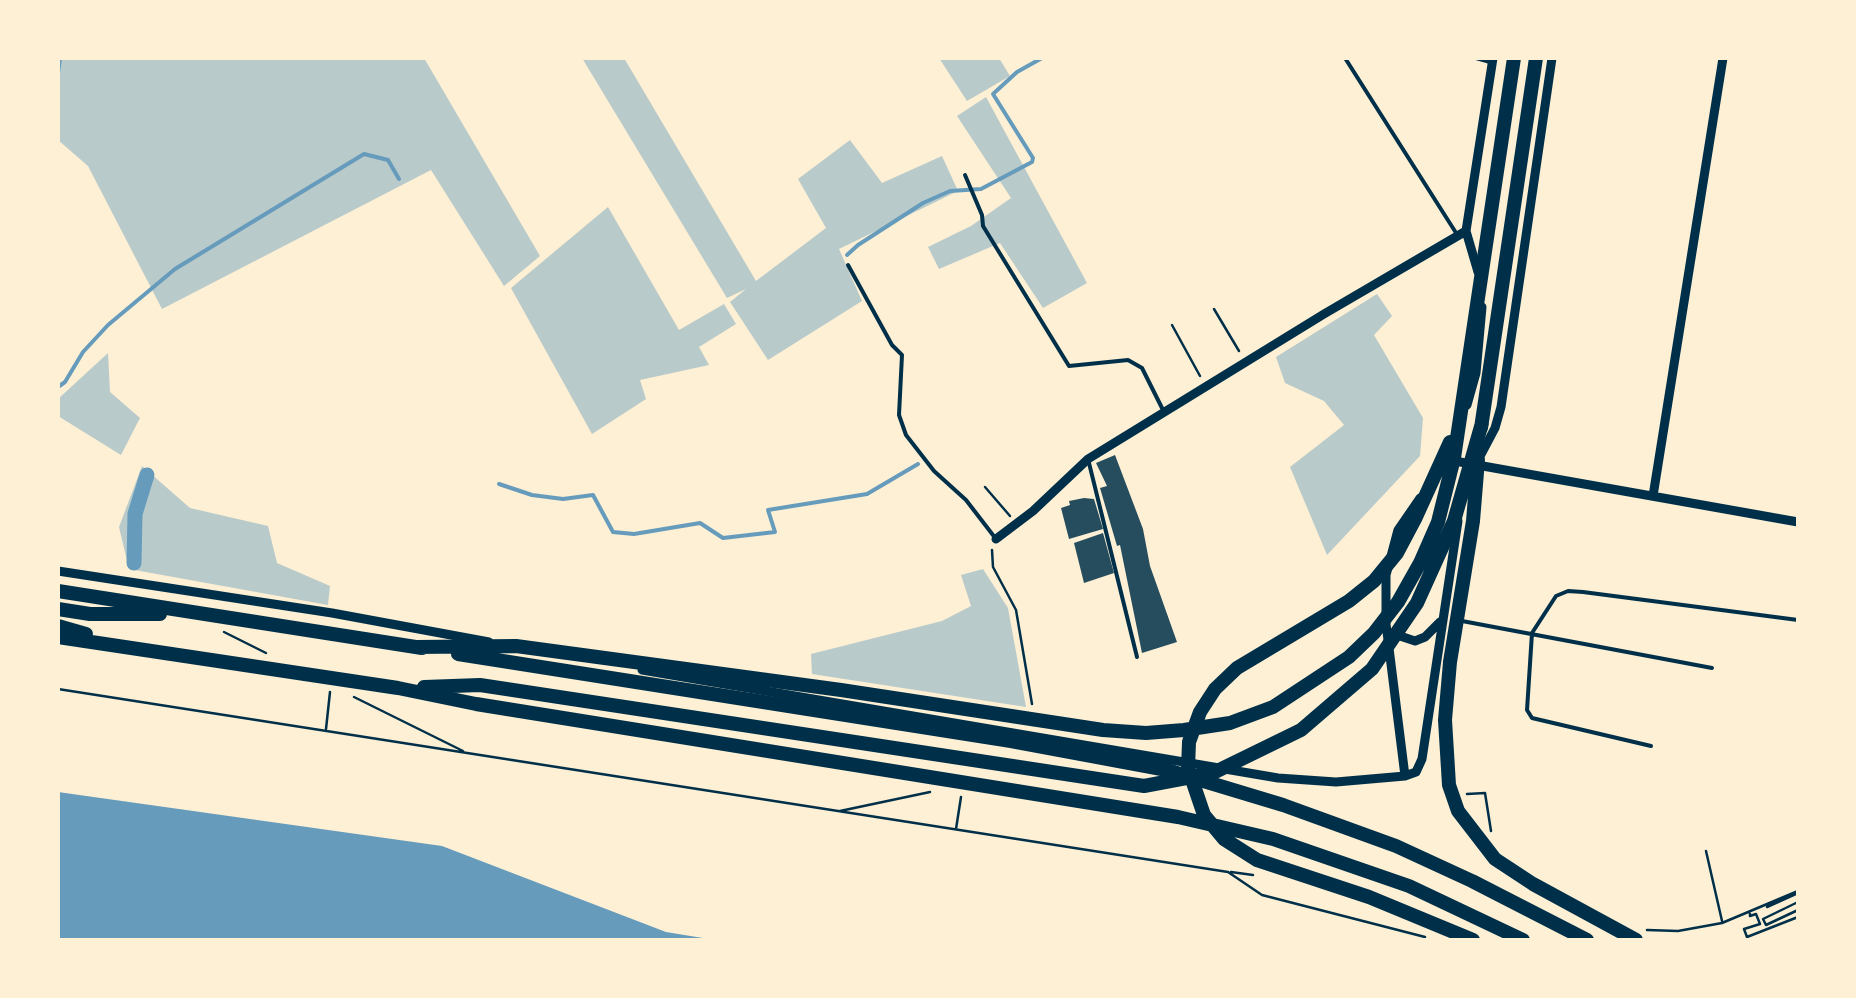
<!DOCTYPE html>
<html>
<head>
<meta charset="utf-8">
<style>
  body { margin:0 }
  #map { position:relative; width:1856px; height:998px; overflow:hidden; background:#fdf0d5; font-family:Cabin,sans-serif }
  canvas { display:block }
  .frame { position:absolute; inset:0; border:60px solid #fdf0d5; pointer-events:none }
</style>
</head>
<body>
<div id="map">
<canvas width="1856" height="998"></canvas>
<div class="frame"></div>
</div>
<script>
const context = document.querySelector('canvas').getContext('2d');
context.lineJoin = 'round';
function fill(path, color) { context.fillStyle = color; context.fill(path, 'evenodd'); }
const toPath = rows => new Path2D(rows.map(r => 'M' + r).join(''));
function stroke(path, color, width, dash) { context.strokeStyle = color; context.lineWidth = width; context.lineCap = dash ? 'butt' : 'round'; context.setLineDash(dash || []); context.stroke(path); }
const green = toPath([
  [62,58,424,58,540,256,504,286,431,170,162,309,88,166,58,140,58,71],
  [582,58,624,58,756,281,826,228,798,179,850,140,882,183,942,156,958,191,839,249,862,301,768,360,730,302,746,289,727,298],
  [939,58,999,58,1010,76,967,101],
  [986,97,1087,283,1043,308,1000,243,939,269,928,247,971,226,1011,198,957,116],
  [608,207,679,330,724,304,736,324,699,347,709,365,640,380,646,399,592,434,511,288],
  [1377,294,1392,316,1374,335,1423,418,1420,456,1327,555,1290,467,1344,425,1324,401,1285,383,1276,357],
  [108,353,110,392,140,418,121,455,58,416,58,399],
  [142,466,190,508,268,526,277,563,330,586,328,605,129,569,119,527],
  [983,569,1008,608,1026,707,812,674,811,654,942,621,971,606,961,575]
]);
const water = toPath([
  [58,792,442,846,666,932,715,940,58,940]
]);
const stream = toPath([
  [58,73,60,58],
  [847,255,858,245,923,203,950,191,981,189,1032,162,1033,158,993,94,1017,72,1042,58],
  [58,387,65,382,83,352,108,325,175,269,364,154,388,160,399,179],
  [499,484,532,495,563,499,593,495,613,532,634,534,700,523,723,538,775,532,768,510,867,494,918,464]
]);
const canal = toPath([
  [134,563,135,514,147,475]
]);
const building = toPath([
  [1115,455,1143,529,1150,566,1177,642,1142,653,1120,545,1117,546,1100,488,1107,486,1096,463],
  [1084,498,1094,499,1103,529,1069,539,1061,508,1070,505,1069,501],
  [1103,533,1114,573,1084,583,1074,543]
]);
const path = toPath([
  [1214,309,1239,351],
  [1172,325,1200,376],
  [985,487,1010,516],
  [992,550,993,567,1016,610,1032,704],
  [224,632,266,653],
  [58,689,1228,872,1262,895,1425,937],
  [354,697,463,751],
  [326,729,330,692],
  [1467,794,1485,793,1491,831],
  [840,811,930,792],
  [956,829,961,797],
  [1706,851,1722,921],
  [1231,872,1253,875],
  [1798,902,1763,919,1766,925,1798,910],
  [1767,907,1798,893],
  [1744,929,1747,937,1798,917],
  [1744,929,1760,924,1756,914,1750,916,1750,914],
  [1647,930,1678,931,1722,923,1798,891]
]);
const service = toPath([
  [1345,58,1458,236],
  [1476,58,1490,62],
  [965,175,982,215,983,226,1069,366,1128,360,1142,368,1163,410],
  [848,265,892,345,902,355,899,415,906,435,934,471,966,500,996,539],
  [1088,459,1137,657],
  [1462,621,1712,668],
  [1651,746,1532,718,1527,710,1532,633,1556,596,1568,591,1583,592,1798,620]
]);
const minor = toPath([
  [1478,272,1466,231,1493,58],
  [1467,405,1476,373,1482,307],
  [1449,460,1798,522],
  [1476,464,1495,428,1501,407,1552,58],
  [1653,496,1723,58],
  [996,539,1033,511,1088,459,1324,314,1466,231],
  [58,571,332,613,489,642],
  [1394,634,1415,641,1425,637,1440,622],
  [642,670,1278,778,1336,782,1405,776,1416,772,1422,759,1458,521],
  [1405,776,1386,624,1386,575,1398,530,1420,498]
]);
const trunk = toPath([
  [1481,428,1536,58],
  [1450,442,1415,519,1397,553,1374,581,1349,601,1237,668,1215,689,1200,712,1189,742,1188,768,1204,815,1224,839,1257,860,1369,897,1473,940],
  [1478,460,1473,521,1450,662,1445,720,1449,785,1458,811,1495,859,1533,884,1636,940],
  [58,591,422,648],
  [58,609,90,614,160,614],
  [58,626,86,634],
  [58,637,398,688,476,704,1178,817,1273,839,1409,886,1523,940],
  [416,647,516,646,841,690,1103,730,1146,733,1184,730,1230,723,1273,707,1349,657,1374,633,1398,602,1420,563,1438,522,1454,458,1514,58],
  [458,654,1011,741,1167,770,1283,805,1396,846,1472,881,1587,940],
  [424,687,480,685,1144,786,1213,773,1301,730,1372,669,1417,603,1454,521,1482,423]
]);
fill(green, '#b9caca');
fill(water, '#669bbc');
stroke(stream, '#669bbc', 4);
stroke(canal, '#669bbc', 15);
fill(building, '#264d5e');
stroke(path, '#003049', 2.5);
stroke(service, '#003049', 4);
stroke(minor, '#003049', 9);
stroke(trunk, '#003049', 14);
</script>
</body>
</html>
